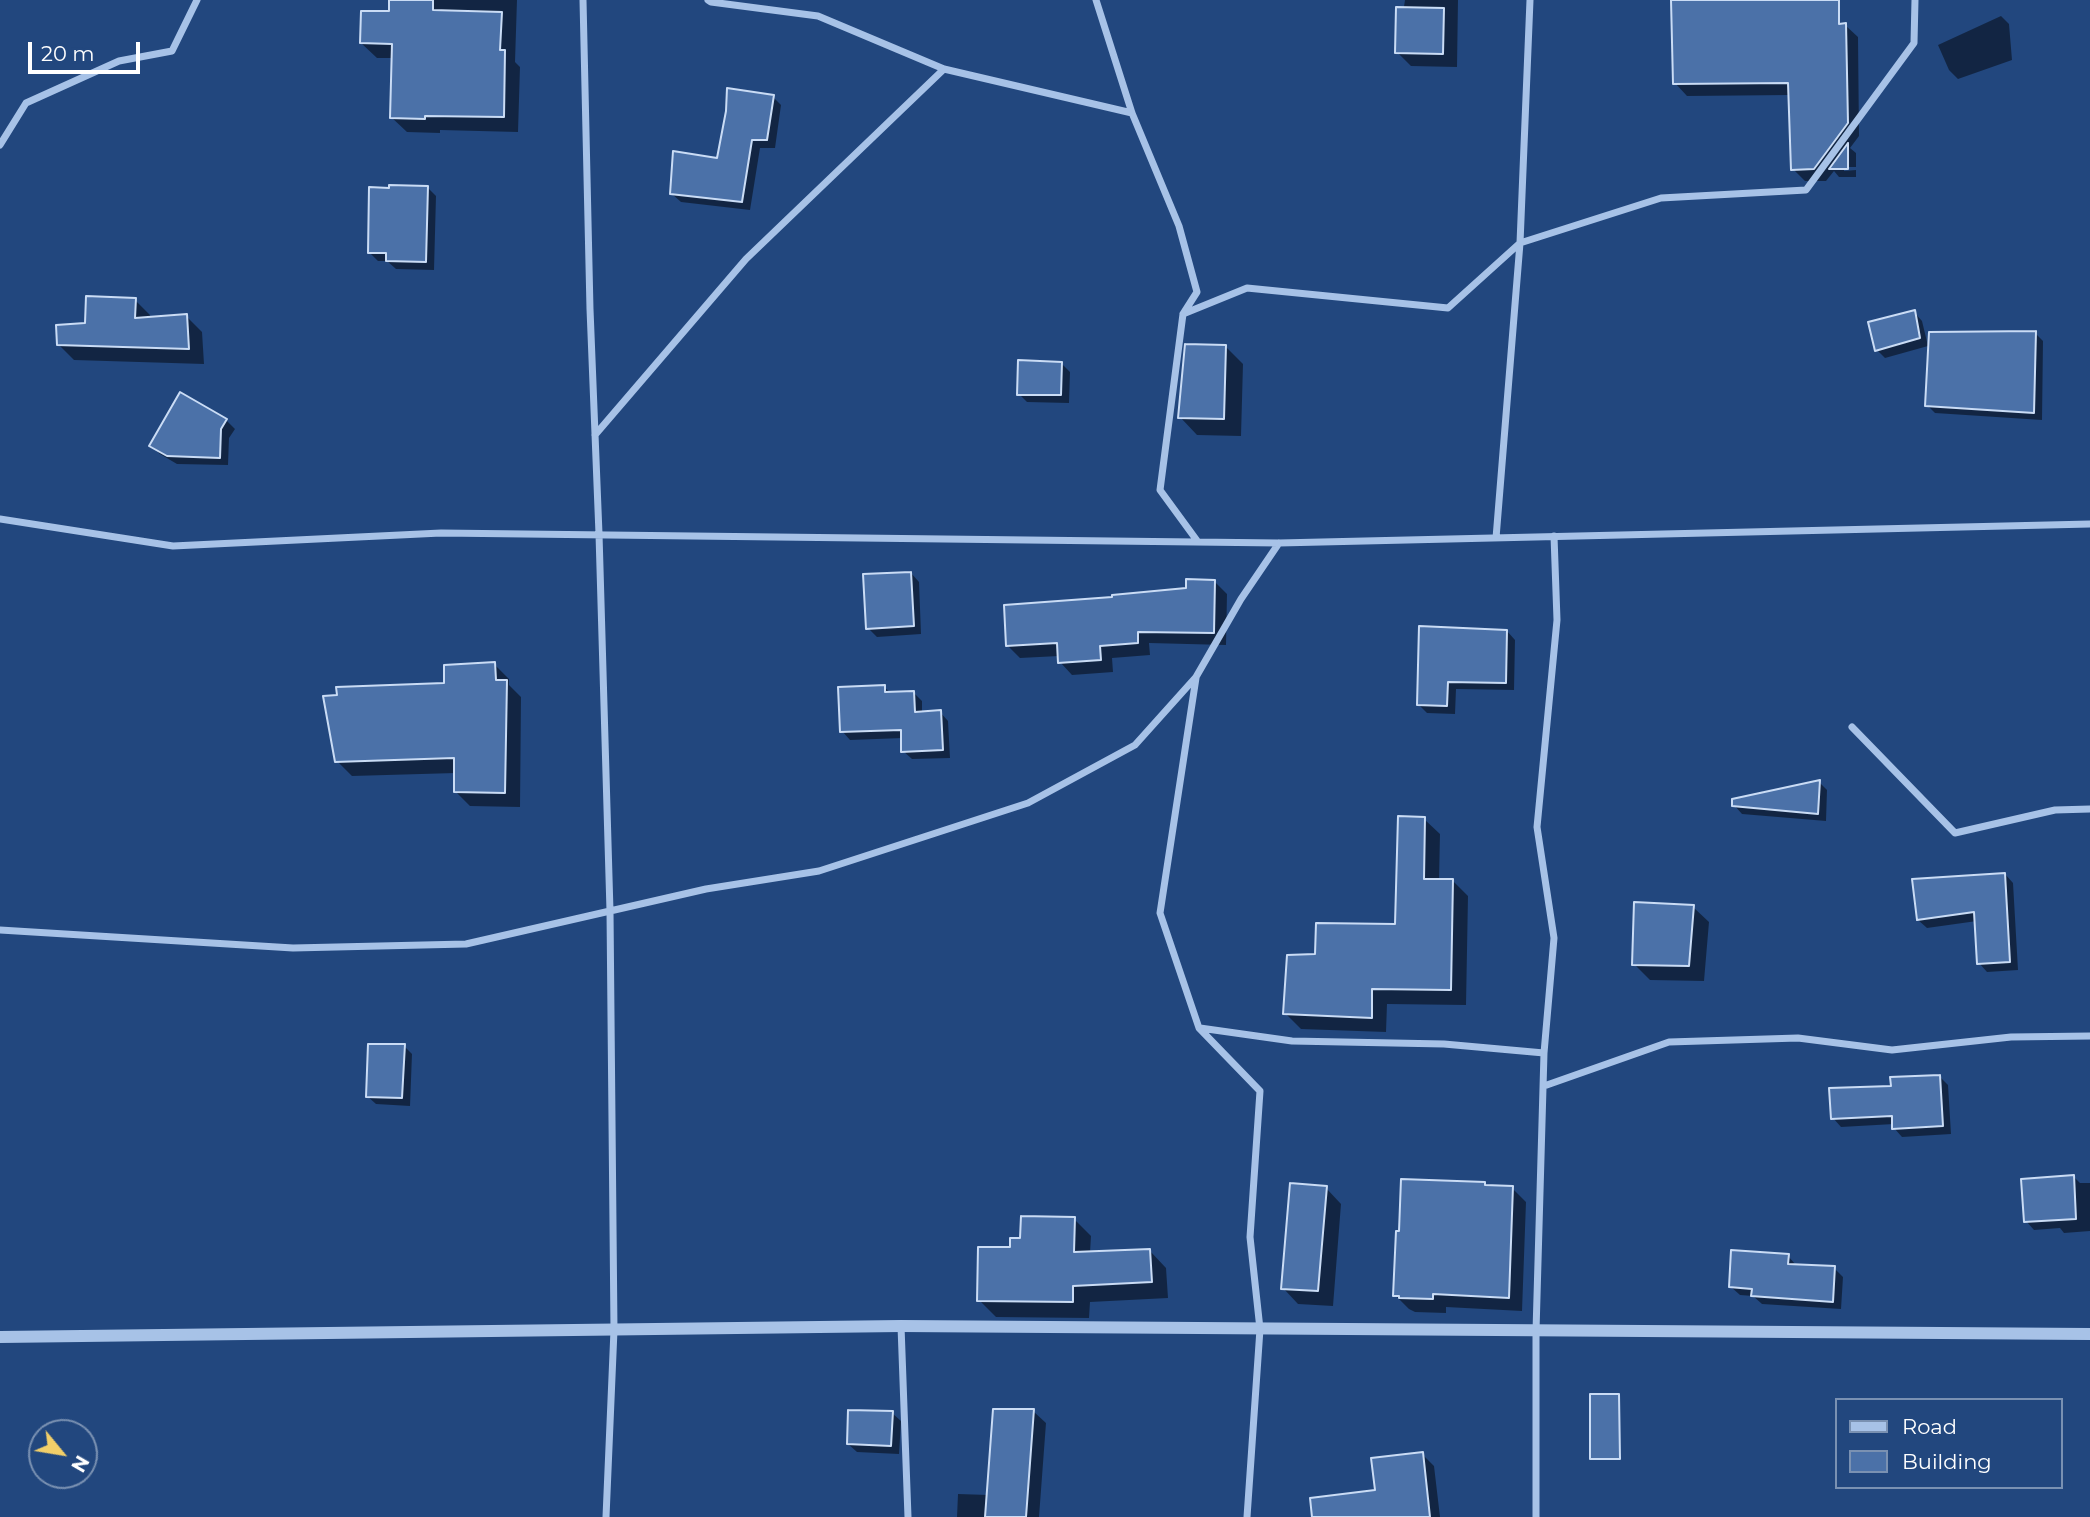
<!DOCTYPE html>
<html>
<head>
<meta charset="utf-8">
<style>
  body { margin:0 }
  #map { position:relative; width:2090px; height:1517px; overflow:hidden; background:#22477e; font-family:Montserrat,sans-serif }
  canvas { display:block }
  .legend { position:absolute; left:1835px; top:1398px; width:228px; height:91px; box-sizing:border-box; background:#22477e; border:2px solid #7a91b2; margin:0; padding:9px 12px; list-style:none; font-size:21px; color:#fff }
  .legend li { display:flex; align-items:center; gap:14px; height:35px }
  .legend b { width:35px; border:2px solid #7a91b2 }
  .north { position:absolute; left:28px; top:1419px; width:70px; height:70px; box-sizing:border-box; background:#22477e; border:2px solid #7a91b2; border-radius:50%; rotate:120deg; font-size:19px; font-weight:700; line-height:28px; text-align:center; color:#fff }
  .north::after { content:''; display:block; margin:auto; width:24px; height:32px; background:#f2cf69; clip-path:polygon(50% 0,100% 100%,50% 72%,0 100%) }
  .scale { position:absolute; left:28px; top:42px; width:112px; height:32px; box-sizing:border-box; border:4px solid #fff; border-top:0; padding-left:9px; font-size:21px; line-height:24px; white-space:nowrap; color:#fff; -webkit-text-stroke:5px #22477e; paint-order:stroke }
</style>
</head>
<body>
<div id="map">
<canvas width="2090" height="1517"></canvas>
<ul class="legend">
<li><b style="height:9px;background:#a7c2e7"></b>Road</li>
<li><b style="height:19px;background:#4b71a8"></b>Building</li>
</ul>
<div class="north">N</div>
<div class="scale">20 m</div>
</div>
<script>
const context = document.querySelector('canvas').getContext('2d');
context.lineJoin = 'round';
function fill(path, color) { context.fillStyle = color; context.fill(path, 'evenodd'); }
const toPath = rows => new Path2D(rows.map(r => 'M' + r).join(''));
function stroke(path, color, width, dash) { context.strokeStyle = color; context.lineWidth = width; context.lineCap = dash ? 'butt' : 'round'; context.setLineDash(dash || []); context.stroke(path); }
const shadow = toPath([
  [391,0,547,0,517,0,515,62,520,67,518,132,440,130,440,133,407,132,391,117,393,58,377,58,361,43,390,13],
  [1405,0,1458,0,1457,67,1411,66,1397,52],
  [1672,0,1739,0,1739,44,1845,25,1858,37,1859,136,1850,148,1856,153,1856,167,1844,167,1844,171,1856,170,1856,177,1839,177,1834,171,1826,181,1805,181,1793,169,1791,95,1687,96,1675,83],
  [2001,16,2009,24,2012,60,1958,79,1949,70,1938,45],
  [773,97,781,105,775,148,760,148,750,210,681,202,672,194,719,160],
  [428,188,436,196,434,270,396,269,387,261,378,261,369,252],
  [135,300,150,315,150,319,186,316,202,332,204,364,74,360,58,344,87,324],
  [1914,312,1922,321,1928,346,1885,358,1877,350],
  [2035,333,2043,341,2042,420,1935,413,1927,405],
  [1226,347,1243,364,1241,436,1197,435,1180,417],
  [1061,363,1070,372,1069,403,1027,402,1019,394],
  [181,394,226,420,235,429,229,438,228,465,177,464,160,454,151,445],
  [911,573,919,582,921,634,877,637,868,628],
  [1215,582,1227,594,1226,645,1149,643,1150,655,1112,658,1113,672,1072,675,1060,662,1059,656,1020,658,1008,646],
  [1507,631,1515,640,1514,690,1456,689,1455,714,1427,713,1419,705],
  [494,664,509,679,509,685,521,697,520,807,470,806,455,791,456,773,352,776,337,761,446,685],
  [884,687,891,693,913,692,922,701,922,713,940,712,948,721,950,758,912,759,903,751,903,738,850,740,842,731],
  [1819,782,1827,790,1826,821,1742,814,1734,805],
  [1424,819,1440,834,1439,881,1453,881,1468,896,1466,1005,1387,1004,1386,1032,1301,1029,1285,1013,1317,956,1396,926],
  [2005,874,2013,883,2018,970,1987,972,1979,963,1977,921,1927,928,1918,920],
  [1693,907,1709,922,1704,981,1650,980,1634,964],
  [404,1046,412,1054,410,1106,376,1104,367,1096],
  [1940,1077,1948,1085,1951,1134,1902,1137,1894,1128,1894,1124,1841,1127,1833,1118,1892,1087],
  [2073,1176,2080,1183,2090,1183,2090,1231,2064,1233,2060,1228,2034,1230,2026,1221],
  [1484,1184,1487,1187,1512,1188,1526,1202,1522,1311,1446,1307,1446,1313,1415,1312,1409,1309,1395,1295],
  [1326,1188,1341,1204,1333,1306,1298,1304,1283,1288],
  [1074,1219,1091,1236,1090,1253,1150,1251,1166,1268,1168,1298,1090,1302,1089,1318,996,1317,979,1300,1011,1249,1022,1240],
  [1788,1256,1796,1265,1834,1268,1843,1277,1841,1309,1762,1304,1753,1296,1740,1295,1731,1287],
  [1033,1411,1046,1423,1039,1517,957,1517,958,1494,989,1495],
  [892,1413,901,1421,899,1454,857,1452,848,1444],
  [1422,1454,1434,1466,1440,1517,1320,1517,1376,1491]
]);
const building = toPath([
  [389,0,433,0,433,10,502,12,500,50,505,50,504,117,425,116,425,119,390,118,392,44,360,43,361,11,389,11,389,0],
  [1671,0,1839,0,1839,24,1846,23,1848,123,1814,169,1791,170,1788,83,1673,84,1671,0],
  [1396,7,1444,8,1443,54,1395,53,1396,7],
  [727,88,774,95,767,140,752,140,742,202,670,194,673,151,717,158,726,111,727,88],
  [1848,143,1848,169,1829,169,1848,143],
  [389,185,428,186,426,262,386,261,386,253,368,253,369,187,389,188,389,185],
  [86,296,136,298,135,318,187,314,189,349,57,345,56,325,85,323,86,296],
  [1915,310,1920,338,1875,351,1868,322,1915,310],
  [2036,331,2034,413,1925,406,1929,332,2036,331],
  [1185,344,1226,345,1224,419,1178,418,1185,344],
  [1018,360,1062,362,1061,395,1017,395,1018,360],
  [180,392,227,419,221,429,220,458,167,456,149,446,180,392],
  [911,572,914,626,866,629,863,574,911,572],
  [1186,579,1215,580,1214,633,1138,632,1138,643,1100,646,1101,660,1058,663,1057,643,1006,646,1004,605,1112,597,1112,595,1186,588,1186,579],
  [1419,626,1507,630,1506,683,1448,682,1447,706,1417,705,1419,626],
  [495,662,496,680,507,680,505,793,454,792,454,758,335,762,323,696,337,695,336,687,444,683,444,665,495,662],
  [885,685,885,692,914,691,915,712,941,710,943,750,901,752,901,730,840,732,838,687,885,685],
  [1820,780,1818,814,1732,806,1732,799,1820,780],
  [1398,816,1425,817,1424,879,1453,879,1451,990,1372,989,1372,1018,1283,1014,1287,955,1315,954,1316,923,1395,924,1398,816],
  [2005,873,2010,962,1977,964,1974,912,1917,920,1912,879,2005,873],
  [1634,902,1694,905,1689,966,1632,965,1634,902],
  [368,1044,405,1044,402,1098,366,1097,368,1044],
  [1940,1075,1943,1126,1892,1129,1892,1116,1831,1119,1829,1088,1891,1086,1890,1077,1940,1075],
  [2074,1175,2076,1219,2024,1222,2021,1179,2074,1175],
  [1401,1179,1485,1182,1485,1185,1513,1186,1509,1298,1433,1294,1433,1299,1399,1298,1399,1296,1393,1296,1396,1231,1399,1231,1401,1179],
  [1290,1183,1327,1186,1318,1291,1281,1289,1290,1183],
  [1021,1216,1075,1217,1074,1252,1150,1249,1152,1282,1073,1286,1073,1302,977,1301,978,1247,1010,1247,1010,1238,1020,1238,1021,1216],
  [1731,1250,1789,1254,1788,1264,1835,1266,1833,1302,1751,1296,1752,1289,1729,1287,1731,1250],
  [1590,1394,1619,1394,1620,1459,1590,1459,1590,1394],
  [993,1409,1034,1409,1026,1517,985,1517,993,1409],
  [848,1410,893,1411,891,1446,847,1444,848,1410],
  [1423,1452,1430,1517,1312,1517,1310,1498,1375,1490,1371,1458,1423,1452]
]);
const minor = toPath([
  [583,0,590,309,599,534,610,911,614,1330,606,1517],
  [708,0,711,2,818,16,944,69,1132,113],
  [1096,0,1132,113,1179,226,1197,292,1183,314,1160,490,1198,542],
  [0,145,26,103,119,61,172,51,197,0],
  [1183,314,1247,288,1448,308,1520,243,1661,198,1806,190,1914,43,1915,0],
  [595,435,746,259,944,69],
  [0,519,173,546,441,533,1279,543,2090,524],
  [1496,538,1520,243,1530,0],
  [1196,678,1160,913,1199,1028,1260,1091,1250,1237,1260,1329,1247,1517],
  [1852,727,1955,833,2055,810,2090,809],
  [0,930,293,948,466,944,706,889,819,871,1028,803,1135,745,1196,677,1241,599,1279,543],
  [1200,1028,1292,1041,1444,1044,1544,1053],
  [1544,1086,1669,1042,1798,1038,1892,1050,2011,1037,2090,1036],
  [901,1326,908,1517],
  [1536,1517,1536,1331,1544,1053,1554,938,1537,827,1557,620,1554,536]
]);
const tertiary = toPath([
  [0,1337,901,1326,2090,1334]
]);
fill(shadow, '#0007');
fill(building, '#4b71a8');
stroke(building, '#cadcf5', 2);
stroke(minor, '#a7c2e7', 7);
stroke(tertiary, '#a7c2e7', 12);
</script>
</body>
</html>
